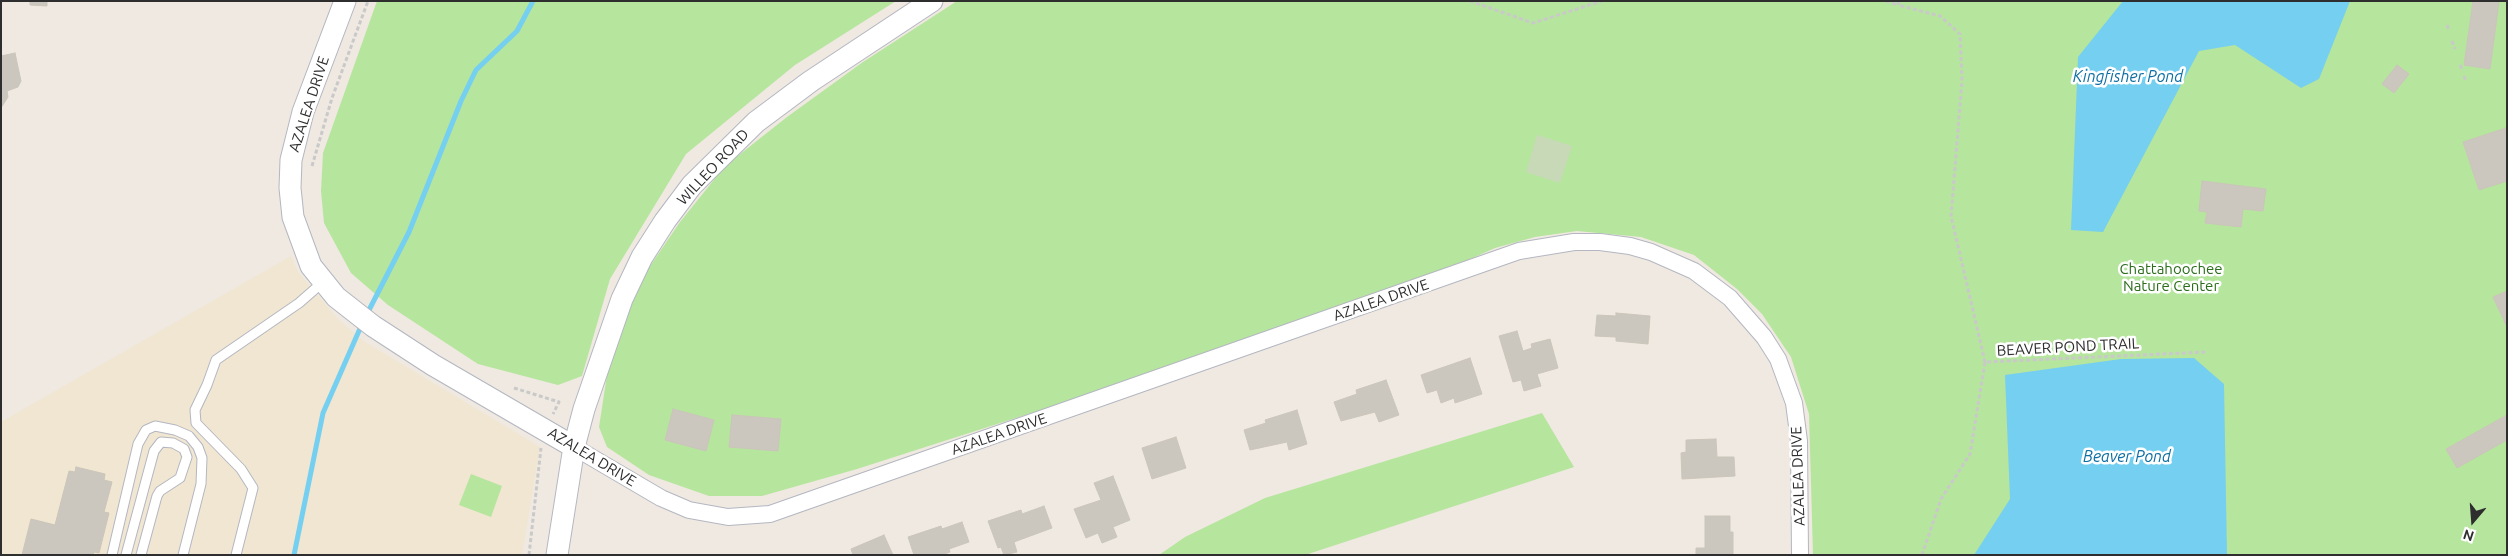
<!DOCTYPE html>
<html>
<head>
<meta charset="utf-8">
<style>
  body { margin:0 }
  #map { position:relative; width:2508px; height:556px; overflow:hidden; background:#efe9e1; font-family:Ubuntu,sans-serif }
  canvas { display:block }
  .frame { position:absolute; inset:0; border:2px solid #2e2e2e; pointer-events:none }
  .north { position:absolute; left:2448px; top:496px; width:50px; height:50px; -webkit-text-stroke:4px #fff; paint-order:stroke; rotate:198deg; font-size:14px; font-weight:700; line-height:20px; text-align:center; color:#2e2e2e }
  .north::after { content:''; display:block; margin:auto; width:18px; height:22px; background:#2e2e2e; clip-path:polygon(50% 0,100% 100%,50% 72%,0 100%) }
</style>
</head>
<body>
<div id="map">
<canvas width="2508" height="556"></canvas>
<div class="frame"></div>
<div class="north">N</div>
</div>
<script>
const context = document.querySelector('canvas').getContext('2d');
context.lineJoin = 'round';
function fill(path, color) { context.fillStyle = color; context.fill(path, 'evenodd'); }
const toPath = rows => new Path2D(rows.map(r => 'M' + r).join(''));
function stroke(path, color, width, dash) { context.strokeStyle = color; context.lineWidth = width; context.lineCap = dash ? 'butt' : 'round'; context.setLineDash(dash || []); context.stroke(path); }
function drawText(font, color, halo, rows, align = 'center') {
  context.font = font + ' Ubuntu,sans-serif'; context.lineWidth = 5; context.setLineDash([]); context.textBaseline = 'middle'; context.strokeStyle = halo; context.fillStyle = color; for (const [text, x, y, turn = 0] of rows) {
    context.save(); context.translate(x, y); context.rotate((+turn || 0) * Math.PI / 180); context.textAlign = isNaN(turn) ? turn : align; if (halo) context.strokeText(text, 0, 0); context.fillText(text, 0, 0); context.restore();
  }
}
const education = toPath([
  [291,256,298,272,339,320,365,342,540,447,522,555,1,555,1,422]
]);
const green = toPath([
  [377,1,896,1,795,65,686,154,610,279,582,376,558,385,478,364,388,305,351,273,324,223,321,191,323,153],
  [957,1,2507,1,2507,555,1813,555,1809,414,1791,357,1762,314,1737,289,1694,255,1641,237,1577,231,1535,237,1495,248,1365,306,857,469,762,496,709,496,649,475,607,447,599,427,609,362,622,325,648,269,680,222,725,166,787,117,863,62],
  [1542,413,1574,467,1305,555,1159,555,1185,537,1265,498],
  [471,474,502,486,491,517,459,505]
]);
const cemetery = toPath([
  [1537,135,1572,146,1560,183,1526,172]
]);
const water = toPath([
  [2123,1,2350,1,2319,79,2301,88,2235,45,2199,51,2103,232,2071,230,2078,57],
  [2194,358,2224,384,2227,555,1974,555,2010,499,2005,375,2121,359]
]);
const stream = toPath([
  [367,314,409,232,461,101,476,70,517,31,533,1],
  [294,555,323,413,362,324]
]);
const building = toPath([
  [30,1,47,1,47,6,30,5,30,1],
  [2473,1,2499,2,2490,69,2464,65,2473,1],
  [15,53,21,81,18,87,7,91,8,97,1,108,1,56,15,53],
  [2397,65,2409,74,2394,93,2382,84,2397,65],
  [2506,128,2507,181,2479,190,2463,142,2506,128],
  [2202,181,2266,189,2263,211,2243,209,2241,227,2205,223,2207,212,2199,211,2202,181],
  [2507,291,2507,327,2493,297,2507,291],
  [1616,313,1650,316,1648,344,1616,341,1616,337,1595,336,1597,315,1616,316,1616,313],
  [1517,331,1523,351,1532,348,1531,344,1550,339,1558,368,1537,374,1541,386,1524,391,1521,380,1513,382,1499,336,1517,331],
  [1470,358,1482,394,1455,403,1454,398,1441,403,1437,390,1427,393,1421,375,1470,358],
  [1386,380,1399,415,1379,422,1375,412,1341,421,1334,402,1357,394,1356,390,1386,380],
  [673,409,714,420,706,451,665,440,673,409],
  [1297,410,1307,444,1289,450,1287,442,1250,450,1244,430,1266,423,1265,420,1297,410],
  [732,415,781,419,778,451,729,447,732,415],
  [2507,415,2507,440,2457,468,2446,449,2507,415],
  [1176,437,1186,468,1152,479,1142,448,1176,437],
  [1716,439,1717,457,1734,457,1735,476,1682,479,1681,453,1686,452,1686,440,1716,439],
  [76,467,105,474,104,480,112,482,104,512,109,513,99,553,94,552,93,555,22,555,31,519,55,525,69,471,75,472,76,467],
  [1113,476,1130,520,1113,527,1117,537,1102,543,1098,533,1086,538,1074,509,1101,500,1094,483,1113,476],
  [1044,506,1052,528,1014,542,1017,552,1004,555,1001,547,998,548,988,521,1021,510,1022,514,1044,506],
  [1705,516,1730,516,1730,532,1733,532,1733,555,1696,555,1696,548,1705,548,1705,516],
  [962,522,969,542,949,549,950,552,941,555,914,555,908,537,941,526,942,529,962,522],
  [884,535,893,555,853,555,851,549,884,535]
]);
const path = toPath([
  [1470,1,1533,23,1602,1],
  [1886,1,1898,5],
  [1899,1,1898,5,1940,16,1960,34,1962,81,1951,216,1985,362],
  [2447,25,2449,30],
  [2452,41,2455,49],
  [2460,65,2463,71],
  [2464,76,2466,81],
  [312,166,332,98,368,1],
  [514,388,559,402,553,414],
  [529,555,541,448],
  [1922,555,1941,499,1970,454,1985,362,2207,352]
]);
const service = toPath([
  [112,555,138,444,146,430,155,426,175,430,189,436,198,447,202,458,201,484,183,555],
  [126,555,154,451,161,442,173,443,184,449,187,457,180,478,160,491,157,496,141,555],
  [236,555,253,488,241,469,196,423,195,410,207,385,216,360,299,303,323,282]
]);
const minor = toPath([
  [574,447,661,498,689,510,728,517,770,514,1519,251,1574,242,1600,242,1630,246,1651,252,1694,271,1730,298,1764,337,1778,359,1794,403,1799,441,1800,555]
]);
const tertiary = toPath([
  [345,1,303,112,291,160,290,188,293,217,311,266,336,297,373,326,433,365,574,447],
  [557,555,574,447,584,409,622,299,642,257,665,221,692,185,756,122,811,81,932,1]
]);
const streetNames = [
  ["AZALEA DRIVE",309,104,-72],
  ["WILLEO ROAD",713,167,-47],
  ["AZALEA DRIVE",1381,300,-19],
  ["BEAVER POND TRAIL",2068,347,-3],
  ["AZALEA DRIVE",999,434,-19],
  ["AZALEA DRIVE",592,457,31],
  ["AZALEA DRIVE",1798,476,-92]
];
const parkNames = [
  ["Chattahoochee",2171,269],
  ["Nature Center",2171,286]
];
const waterNames = [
  ["Kingfisher Pond",2128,77],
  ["Beaver Pond",2127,457]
];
fill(education, '#f0e6d1');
fill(green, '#b6e59e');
fill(cemetery, '#c8d9b8');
fill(water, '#75cff0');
stroke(stream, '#75cff0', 5);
fill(building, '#cbc7bf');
stroke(building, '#cbc5ba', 1);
stroke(service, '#b4b7c1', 11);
stroke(minor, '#b4b7c1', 18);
stroke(tertiary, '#b4b7c1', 23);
stroke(path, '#c9c9c9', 3, [4, 2.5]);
stroke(service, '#fff', 9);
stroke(minor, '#fff', 16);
stroke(tertiary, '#fff', 21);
drawText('15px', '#2e2e2e', '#fff', streetNames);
drawText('15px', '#2c6e1b', '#fff', parkNames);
drawText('italic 16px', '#0d6fa3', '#fff', waterNames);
</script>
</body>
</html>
